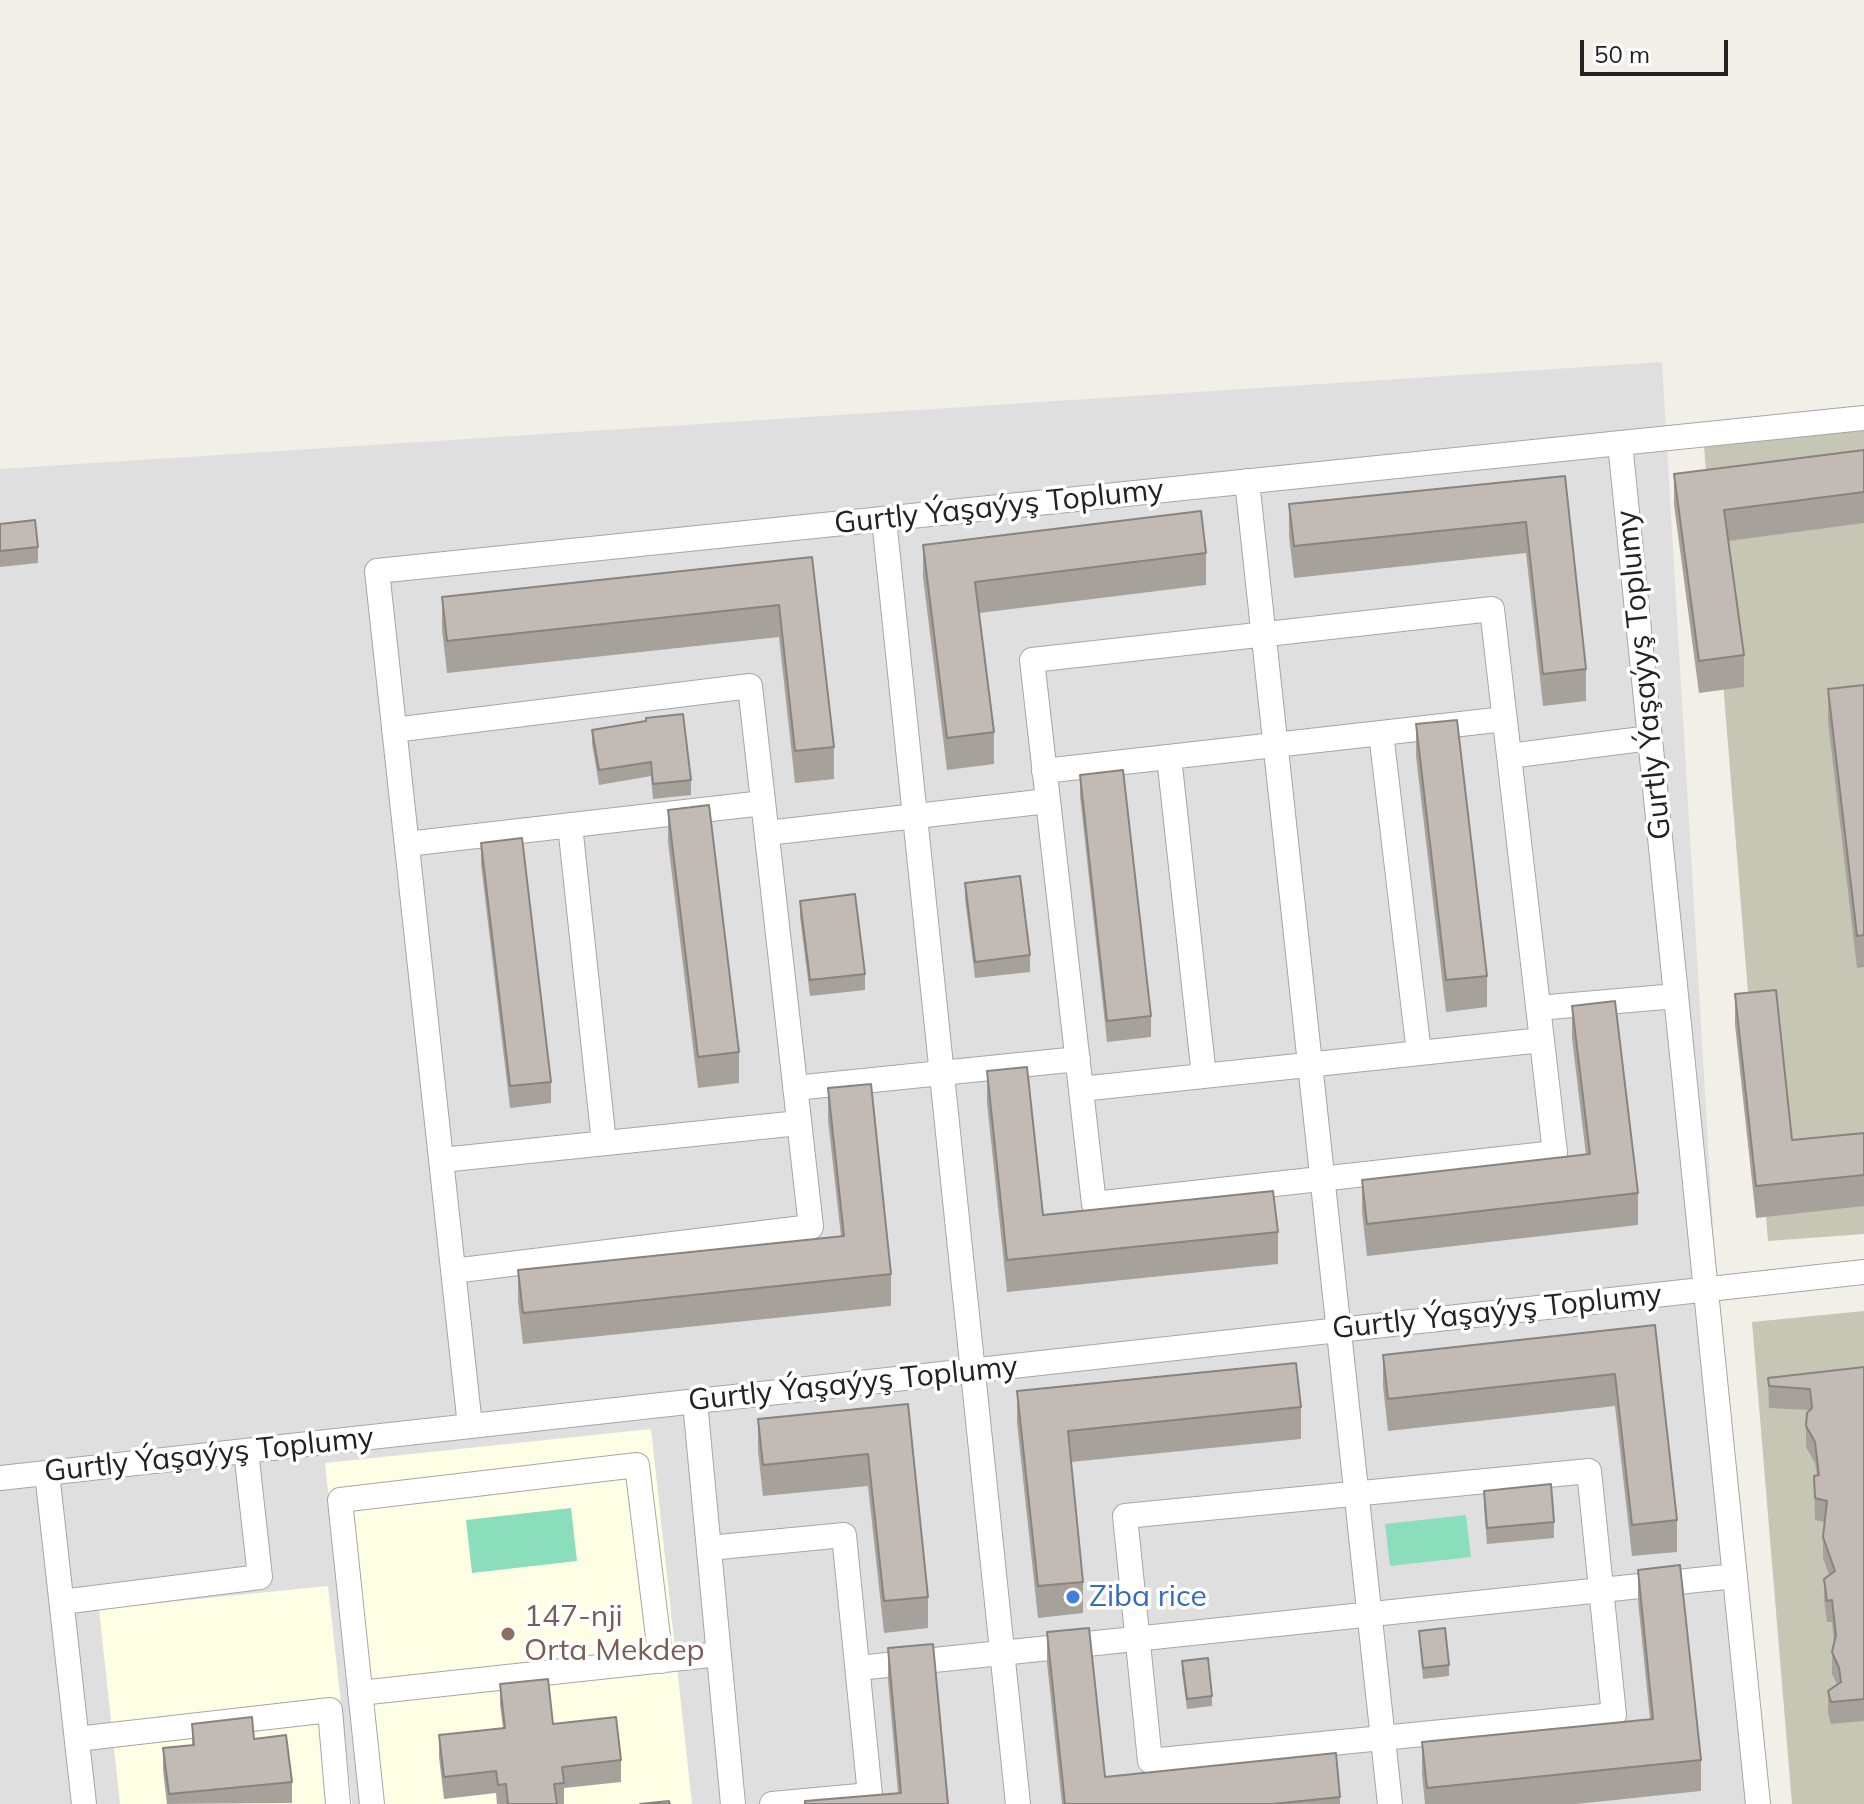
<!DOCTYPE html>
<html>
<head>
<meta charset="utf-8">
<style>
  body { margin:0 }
  #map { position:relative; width:1864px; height:1804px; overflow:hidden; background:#f2efe9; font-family:Mulish,sans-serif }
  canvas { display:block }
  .scale { position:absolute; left:1580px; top:40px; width:148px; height:36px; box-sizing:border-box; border:4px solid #222; border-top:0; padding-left:10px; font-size:24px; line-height:28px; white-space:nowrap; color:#222; -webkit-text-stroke:6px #fff; paint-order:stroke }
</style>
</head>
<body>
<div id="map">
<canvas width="1864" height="1804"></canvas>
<div class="scale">50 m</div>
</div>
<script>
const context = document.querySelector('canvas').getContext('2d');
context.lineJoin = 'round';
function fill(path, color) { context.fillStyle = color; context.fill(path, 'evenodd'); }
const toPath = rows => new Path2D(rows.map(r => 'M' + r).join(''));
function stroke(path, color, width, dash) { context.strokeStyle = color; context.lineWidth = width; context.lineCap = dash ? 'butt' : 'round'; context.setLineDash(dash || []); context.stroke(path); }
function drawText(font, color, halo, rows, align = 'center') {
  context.font = font + ' Mulish,sans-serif'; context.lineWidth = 7; context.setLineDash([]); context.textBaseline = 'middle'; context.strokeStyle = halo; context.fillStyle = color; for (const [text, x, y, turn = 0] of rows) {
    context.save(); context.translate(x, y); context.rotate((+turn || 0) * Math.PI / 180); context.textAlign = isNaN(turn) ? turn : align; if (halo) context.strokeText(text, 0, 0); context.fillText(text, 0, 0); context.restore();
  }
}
const residential = toPath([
  [1662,362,1717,1296,1771,1804,0,1804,0,469]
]);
const education = toPath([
  [651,1429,692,1804,362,1804,325,1463],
  [328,1586,352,1804,120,1804,99,1609]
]);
const construction = toPath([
  [1864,411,1864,1234,1768,1241,1703,434],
  [1864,1311,1864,1804,1792,1804,1752,1322]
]);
const pitch = toPath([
  [571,1508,577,1561,472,1573,466,1520],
  [1466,1515,1471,1557,1390,1566,1385,1524]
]);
const minor = toPath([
  [1620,443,1758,1804],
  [1247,481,1390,1804],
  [884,519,1018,1804],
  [1492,609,1555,1153,1094,1204,1032,660,1492,609],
  [394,730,750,686,811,1227,453,1271],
  [1381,733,1419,1053],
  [1509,756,1650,738],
  [1169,757,1204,1076],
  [1044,771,1505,719],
  [570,825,604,1143],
  [767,833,1048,801],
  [407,844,763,803],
  [1538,1008,1676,996],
  [795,1088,1078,1059],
  [1081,1089,1542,1040],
  [442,1160,799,1123],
  [695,1402,733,1804],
  [470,1426,377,571,1864,418],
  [1589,1471,1614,1715,1150,1761,1125,1516,1589,1471],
  [47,1473,84,1804],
  [0,1478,1864,1272],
  [709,1548,844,1535,870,1795,772,1804],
  [62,1602,260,1577,246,1451],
  [858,1668,1735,1576],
  [360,1693,719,1654],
  [77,1739,330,1710,338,1804],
  [372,1804,340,1500,637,1465,661,1661]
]);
const wall = toPath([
  [1864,450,1864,523,1728,541,1744,655,1744,687,1699,693,1674,505,1674,474],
  [1565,476,1586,669,1586,701,1543,706,1526,553,1294,578,1289,536,1289,504],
  [0,524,38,547,38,563,0,567],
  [923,545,1206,553,1206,585,979,613,994,732,994,764,947,770,923,577],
  [812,557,834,747,834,779,795,783,779,637,447,673,442,629,442,597],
  [1864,685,1864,967,1857,968,1828,721,1828,689],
  [646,722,691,780,691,795,653,799,651,776,599,785,592,744,592,730],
  [1416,724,1487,976,1487,1007,1446,1012,1416,756],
  [1080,775,1151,1016,1151,1037,1107,1042,1080,796],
  [668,810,739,1052,739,1083,698,1088,668,842],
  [481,843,551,1082,551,1103,510,1108,481,864],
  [965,883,1030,955,1030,972,975,978,965,899],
  [800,901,865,974,865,990,810,996,800,917],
  [1735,994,1792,1140,1864,1133,1864,1206,1756,1218,1735,1025],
  [1572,1006,1638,1193,1638,1225,1367,1256,1362,1212,1362,1180,1586,1155,1572,1038],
  [987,1071,1043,1215,1278,1232,1278,1264,1007,1292,987,1103],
  [828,1088,891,1274,891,1306,523,1344,518,1302,518,1270,841,1236,828,1120],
  [1655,1325,1677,1520,1677,1552,1632,1556,1615,1406,1388,1431,1383,1386,1383,1355],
  [1864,1367,1864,1721,1831,1724,1828,1713,1828,1691,1837,1684,1832,1674,1832,1652,1834,1642,1832,1622,1827,1622,1824,1600,1824,1579,1829,1575,1823,1558,1823,1537,1825,1522,1815,1520,1814,1476,1817,1476,1815,1463,1806,1447,1806,1426,1810,1410,1769,1408,1768,1378],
  [1017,1391,1301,1407,1301,1439,1071,1462,1083,1582,1083,1613,1038,1618,1017,1423],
  [908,1404,928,1597,928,1628,884,1633,868,1486,763,1496,758,1451,758,1419],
  [1484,1491,1554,1522,1554,1538,1487,1544,1484,1507],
  [1638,1570,1701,1760,1701,1791,1576,1804,1425,1804,1422,1774,1422,1742,1650,1719,1638,1601],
  [1419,1631,1449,1665,1449,1676,1423,1679],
  [1047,1632,1105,1777,1340,1797,1340,1804,1062,1804,1047,1663],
  [888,1648,948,1804,898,1793,888,1680],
  [1182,1661,1212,1696,1212,1706,1187,1709,1182,1672],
  [500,1684,553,1724,621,1760,621,1782,564,1788,564,1804,497,1804,496,1793,444,1799,439,1757,439,1735,503,1728,500,1705],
  [192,1724,254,1739,292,1782,292,1803,167,1804,163,1770,163,1748,192,1745]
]);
const building = toPath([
  [1864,450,1864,492,1724,510,1744,655,1699,661,1674,474,1864,450],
  [1565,476,1586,669,1543,674,1526,522,1294,546,1289,504,1565,476],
  [1201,511,1206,553,975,582,994,732,947,738,923,545,1201,511],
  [35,520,38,547,0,551,0,524,35,520],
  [812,557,834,747,795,751,779,605,447,641,442,597,812,557],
  [1864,685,1864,935,1857,936,1828,689,1864,685],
  [683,714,691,780,653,784,651,762,599,770,592,730,646,721,646,718,683,714],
  [1457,720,1487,976,1446,980,1416,724,1457,720],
  [1123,770,1151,1016,1107,1021,1080,775,1123,770],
  [709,805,739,1052,698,1057,668,810,709,805],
  [522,838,551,1082,510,1086,481,843,522,838],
  [1020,876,1030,955,975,962,965,883,1020,876],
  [855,894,865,974,810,980,800,901,855,894],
  [1776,990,1792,1140,1864,1133,1864,1175,1756,1186,1735,994,1776,990],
  [1615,1001,1638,1193,1367,1224,1362,1180,1590,1154,1572,1006,1615,1001],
  [1027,1067,1043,1215,1273,1191,1278,1232,1007,1260,987,1071,1027,1067],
  [871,1084,891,1274,523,1313,518,1270,844,1236,828,1088,871,1084],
  [1655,1325,1677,1520,1632,1525,1615,1374,1388,1399,1383,1355,1655,1325],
  [1296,1363,1301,1407,1068,1431,1083,1582,1038,1586,1017,1391,1296,1363],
  [1864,1367,1864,1699,1831,1702,1828,1691,1841,1682,1839,1668,1832,1652,1836,1635,1832,1600,1827,1601,1824,1579,1835,1571,1823,1537,1827,1501,1815,1498,1814,1476,1819,1475,1815,1442,1806,1426,1807,1413,1812,1408,1810,1389,1769,1386,1768,1378,1864,1367],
  [908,1404,928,1597,884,1601,868,1454,763,1465,758,1419,908,1404],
  [1551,1484,1554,1522,1487,1528,1484,1491,1551,1484],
  [1680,1565,1701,1760,1427,1788,1422,1742,1653,1719,1638,1570,1680,1565],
  [1089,1628,1105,1777,1336,1753,1340,1797,1272,1804,1065,1804,1047,1632,1089,1628],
  [1445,1628,1449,1665,1423,1668,1419,1631,1445,1628],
  [933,1644,948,1804,805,1804,805,1801,901,1793,888,1648,933,1644],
  [1208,1658,1212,1696,1187,1699,1182,1661,1208,1658],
  [548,1679,553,1724,616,1717,621,1760,562,1767,564,1783,554,1784,557,1804,508,1804,506,1784,498,1785,496,1771,444,1777,439,1735,505,1728,500,1684,548,1679],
  [252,1717,254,1739,286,1735,292,1782,169,1794,163,1748,194,1745,192,1724,252,1717],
  [669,1801,670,1804,640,1804,669,1801]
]);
const markers = [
  [1073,1597,8,"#3f7fe0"],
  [508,1634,8,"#8d6e63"]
];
const streetNames = [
  ["Gurtly Ýaşaýyş Toplumy",999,507,-6],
  ["Gurtly Ýaşaýyş Toplumy",1644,675,-96],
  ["Gurtly Ýaşaýyş Toplumy",1497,1312,-6],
  ["Gurtly Ýaşaýyş Toplumy",853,1384,-6],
  ["Gurtly Ýaşaýyş Toplumy",209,1455,-6]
];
const shopNames = [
  ["Ziba rice",1089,1597]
];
const educationNames = [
  ["147-nji",524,1617],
  ["Orta Mekdep",524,1651]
];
fill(residential, '#e0dfdf');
fill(education, '#fefee5');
fill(construction, '#c6c6b4');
fill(pitch, '#8adebc');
stroke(minor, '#a6a6a6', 26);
stroke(minor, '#fff', 24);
fill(wall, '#a7a19c');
fill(building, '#c2bbb5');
stroke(building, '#88837f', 2);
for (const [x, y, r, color] of markers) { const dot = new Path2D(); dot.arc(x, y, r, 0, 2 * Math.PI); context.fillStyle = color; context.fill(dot); stroke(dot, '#fff', 3); }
drawText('30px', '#222', '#fff', streetNames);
drawText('30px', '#366cbe', '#fff', shopNames, 'left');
drawText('30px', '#785e54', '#fff', educationNames, 'left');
</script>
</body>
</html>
